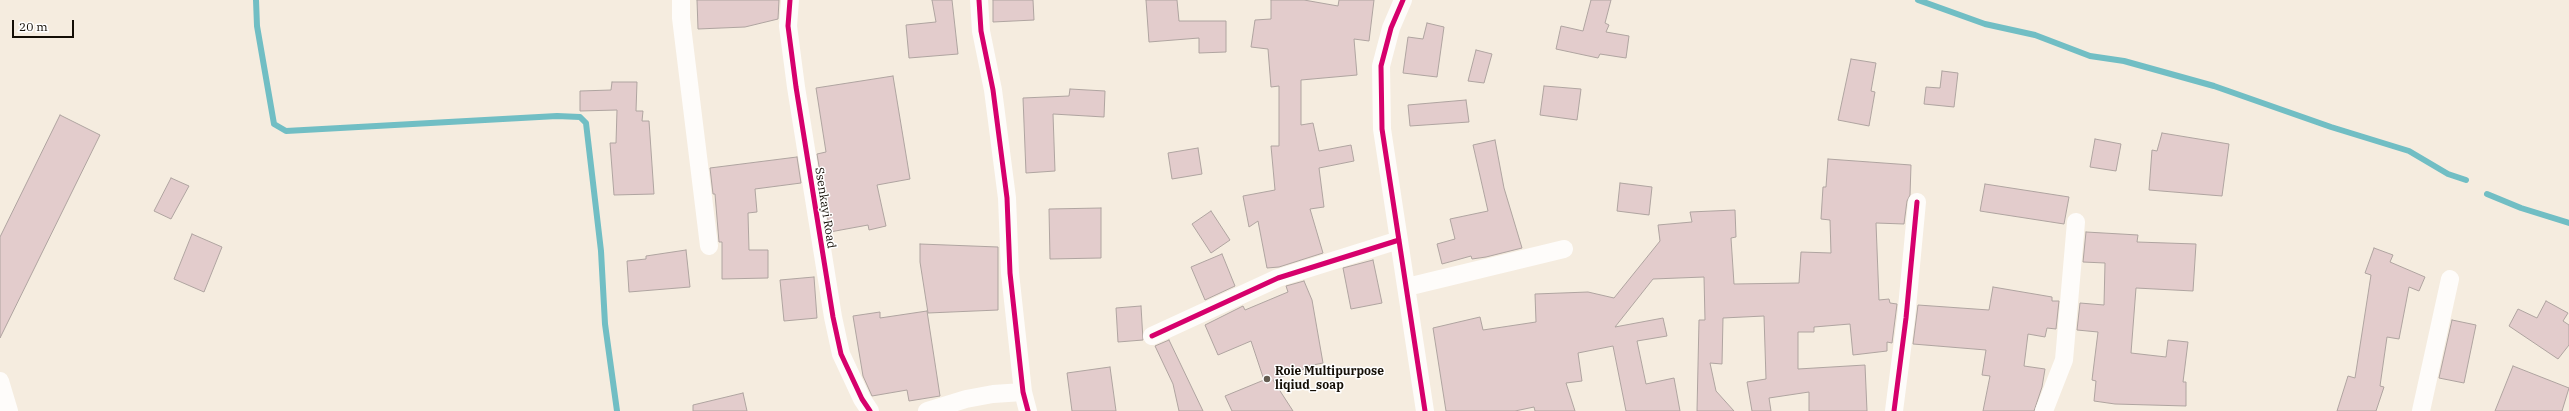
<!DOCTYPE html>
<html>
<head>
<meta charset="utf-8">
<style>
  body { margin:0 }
  #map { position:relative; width:2569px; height:411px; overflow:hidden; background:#f5ecdf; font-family:"IBM Plex Serif",serif }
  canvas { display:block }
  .scale { position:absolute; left:12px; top:20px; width:62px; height:18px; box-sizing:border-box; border:2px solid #140e05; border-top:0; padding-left:5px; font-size:12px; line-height:14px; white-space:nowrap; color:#140e05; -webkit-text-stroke:3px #fff; paint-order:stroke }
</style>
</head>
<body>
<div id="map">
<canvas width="2569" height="411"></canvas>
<div class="scale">20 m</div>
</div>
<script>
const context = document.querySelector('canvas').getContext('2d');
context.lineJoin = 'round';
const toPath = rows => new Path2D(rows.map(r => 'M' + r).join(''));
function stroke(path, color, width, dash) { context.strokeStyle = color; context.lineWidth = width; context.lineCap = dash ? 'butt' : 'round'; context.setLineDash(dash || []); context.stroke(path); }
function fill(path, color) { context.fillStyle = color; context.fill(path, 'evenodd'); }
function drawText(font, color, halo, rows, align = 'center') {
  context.font = font + ' "IBM Plex Serif",serif'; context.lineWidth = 3; context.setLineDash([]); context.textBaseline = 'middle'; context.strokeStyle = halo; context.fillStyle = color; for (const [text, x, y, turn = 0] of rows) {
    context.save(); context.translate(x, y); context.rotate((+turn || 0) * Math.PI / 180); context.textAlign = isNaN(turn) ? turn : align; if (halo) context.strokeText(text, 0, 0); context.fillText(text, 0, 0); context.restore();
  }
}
const stream = toPath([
  [256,0,257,26,274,124,286,131,557,116,580,117,586,123,601,251,605,324,617,411],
  [1918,0,1985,24,2035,35,2090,56,2124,61,2214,86,2331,127,2409,151,2448,174,2466,180],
  [2487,194,2521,208,2569,223]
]);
const building = toPath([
  [697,0,779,0,778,19,745,27,698,29,697,0],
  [932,0,952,0,958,54,909,58,906,25,936,22,932,0],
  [993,0,1033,0,1034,20,993,22,993,0],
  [1146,0,1177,0,1179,21,1226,21,1226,52,1199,53,1199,38,1149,42,1146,0],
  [1271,0,1304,0,1338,6,1339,0,1374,0,1369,41,1354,39,1357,75,1301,80,1301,125,1313,123,1319,151,1351,145,1354,161,1319,168,1324,207,1310,209,1323,253,1279,267,1267,268,1258,221,1249,227,1243,196,1275,190,1271,146,1279,146,1279,86,1271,87,1268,49,1251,47,1255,20,1271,19,1271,0],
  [1591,0,1611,0,1605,23,1609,25,1606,32,1629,36,1626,58,1600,54,1598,58,1556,49,1561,26,1583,31,1591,0],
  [1427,23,1444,27,1437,77,1403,73,1408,37,1423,39,1427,23],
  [1476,50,1492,54,1484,83,1468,81,1476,50],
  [1851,59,1876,63,1871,91,1875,92,1869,126,1838,120,1851,59],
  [1942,71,1958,73,1954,107,1924,104,1926,87,1940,88,1942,71],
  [893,76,910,179,877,185,886,226,869,230,868,225,830,232,817,154,826,152,816,88,893,76],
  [612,82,637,82,636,111,643,111,642,121,649,121,654,194,614,195,610,143,616,143,617,110,580,111,580,91,611,90,612,82],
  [1544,86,1581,89,1577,120,1540,115,1544,86],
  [1070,89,1105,91,1104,117,1053,114,1055,171,1026,173,1023,98,1069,96,1070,89],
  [1466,100,1469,122,1410,126,1408,105,1466,100],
  [60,115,100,135,0,338,0,237,60,115],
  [2162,133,2229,144,2222,196,2149,190,2152,150,2157,151,2162,133],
  [2095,139,2121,144,2116,171,2090,167,2095,139],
  [1495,140,1504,188,1522,248,1486,257,1472,259,1471,256,1442,264,1437,244,1455,239,1450,219,1488,211,1473,145,1495,140],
  [1198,148,1202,174,1172,179,1168,153,1198,148],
  [797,157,801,183,755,189,757,212,748,213,749,250,768,250,768,278,722,279,722,242,719,242,715,194,713,194,710,168,797,157],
  [1828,159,1911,165,1910,195,1907,201,1904,224,1876,223,1879,300,1889,299,1890,303,1897,304,1892,343,1887,342,1887,351,1853,355,1850,324,1814,327,1814,332,1798,332,1798,369,1865,365,1867,411,1809,411,1809,392,1769,398,1771,411,1752,411,1747,382,1766,379,1764,316,1723,318,1722,364,1710,363,1716,391,1734,411,1697,411,1699,320,1705,320,1704,277,1653,279,1615,327,1663,318,1667,336,1637,341,1646,384,1674,378,1680,411,1626,411,1613,346,1578,353,1582,381,1566,383,1575,411,1535,411,1534,407,1515,411,1446,411,1433,328,1480,317,1483,330,1536,322,1535,294,1588,292,1614,298,1660,241,1658,225,1692,222,1690,212,1735,210,1736,237,1731,238,1734,284,1799,283,1801,252,1831,253,1830,220,1821,219,1823,187,1826,187,1828,159],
  [171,178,189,186,171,219,154,211,171,178],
  [1620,183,1652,187,1649,215,1617,211,1620,183],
  [1985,184,2069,197,2064,224,1980,211,1985,184],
  [1101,208,1101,258,1050,259,1049,209,1101,208],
  [1211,211,1230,240,1211,253,1192,224,1211,211],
  [2086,232,2138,235,2137,242,2196,244,2193,291,2136,288,2131,353,2166,357,2168,340,2188,342,2183,382,2186,382,2186,406,2115,404,2094,401,2096,381,2092,380,2098,332,2077,330,2080,303,2104,305,2105,263,2083,262,2086,232],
  [192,234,222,247,204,292,174,279,192,234],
  [920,244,998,247,998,310,928,313,920,262,920,244],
  [2374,248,2393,255,2390,262,2425,277,2419,291,2409,287,2399,339,2387,337,2380,386,2384,387,2376,411,2337,411,2348,376,2355,378,2371,275,2365,273,2374,248],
  [686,250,690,287,629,292,627,261,646,259,646,256,686,250],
  [1222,254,1235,286,1205,300,1191,267,1222,254],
  [1373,260,1382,303,1351,309,1343,268,1373,260],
  [814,277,817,318,784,321,780,280,814,277],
  [1304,281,1312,300,1323,363,1303,367,1304,369,1273,380,1293,411,1232,411,1225,396,1264,380,1251,341,1218,355,1205,325,1243,306,1245,310,1288,292,1286,286,1304,281],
  [1993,287,2052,297,2052,301,2059,301,2056,329,2047,328,2045,337,2028,334,2024,366,2045,369,2042,387,2034,411,1983,411,1990,376,1982,375,1986,350,1913,344,1918,305,1989,310,1993,287],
  [2546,301,2568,313,2563,321,2569,325,2569,345,2558,359,2509,326,2518,309,2537,318,2546,301],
  [1141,306,1143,340,1118,342,1116,308,1141,306],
  [927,311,940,396,909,401,907,390,872,396,863,376,853,316,880,312,880,318,927,311],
  [2452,320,2476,325,2464,383,2439,378,2452,320],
  [1169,340,1203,411,1179,411,1173,384,1155,346,1169,340],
  [2513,366,2569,388,2562,411,2495,411,2513,366],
  [1110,367,1116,411,1072,411,1067,373,1110,367],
  [743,393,747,411,693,411,693,405,743,393]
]);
const street = toPath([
  [681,0,681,18,709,246],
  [790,0,788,26,796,87,833,317,841,354,862,399,870,411],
  [979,0,981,31,993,90,1007,198,1010,273,1023,392,1028,411],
  [1403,0,1391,28,1381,66,1382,129,1425,411],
  [1407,287,1564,249],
  [1152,336,1278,278,1399,240],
  [0,381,9,411],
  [927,411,966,399,993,394,1023,392],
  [1894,411,1906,318,1917,202],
  [2044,411,2064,360,2076,222],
  [2421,411,2450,279]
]);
const cycleway = toPath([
  [790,0,788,26,796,87,833,317,841,354,862,399,870,411],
  [979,0,981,31,993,90,1007,198,1010,273,1023,392,1028,411],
  [1403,0,1391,28,1381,66,1382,129,1425,411],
  [1152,336,1278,278,1399,240],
  [1894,411,1906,318,1917,202]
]);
const markers = [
  [1267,379,4,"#635c51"]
];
const streetNames = [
  ["Ssenkayi Road",825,208,81]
];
const poiNames = [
  ["Roie Multipurpose",1275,372],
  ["liqiud_soap",1275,386]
];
stroke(stream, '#71bec4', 6);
fill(building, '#e3cccc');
stroke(building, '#afa4a0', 1);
stroke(street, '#fefcfa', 18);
stroke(cycleway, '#d6006c', 5);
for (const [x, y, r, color] of markers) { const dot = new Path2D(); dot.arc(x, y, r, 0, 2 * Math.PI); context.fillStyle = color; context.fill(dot); stroke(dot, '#fff', 1.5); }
drawText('12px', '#140e05', '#fff', streetNames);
drawText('bold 12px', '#140e05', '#fff', poiNames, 'left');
</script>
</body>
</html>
